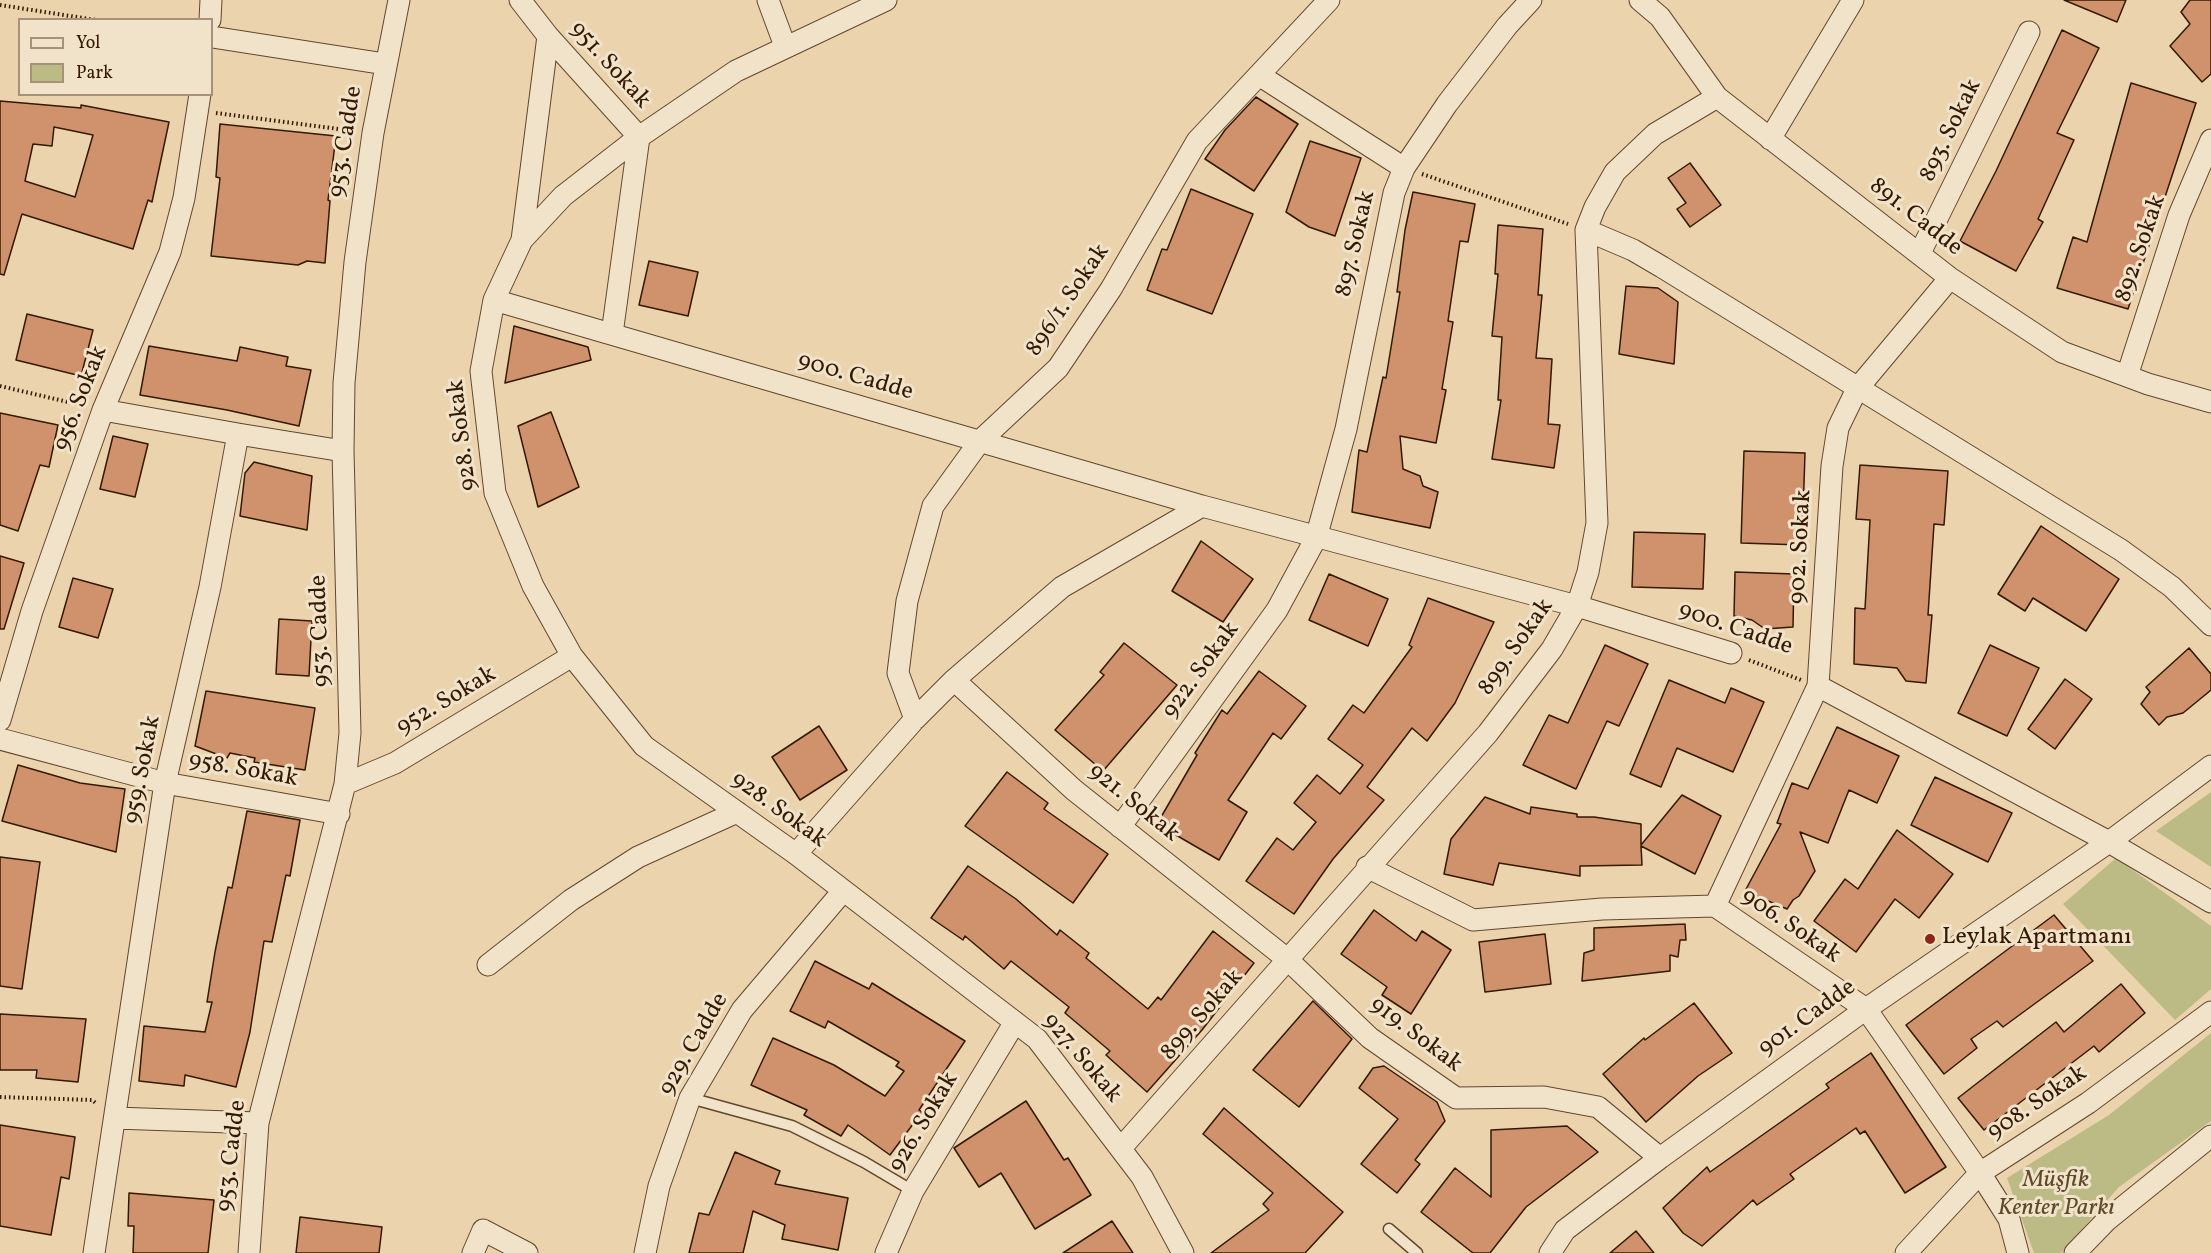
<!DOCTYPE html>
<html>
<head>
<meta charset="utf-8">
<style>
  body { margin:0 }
  #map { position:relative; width:2211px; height:1253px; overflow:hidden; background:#ead3ad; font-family:Vollkorn,serif }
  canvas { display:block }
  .legend { position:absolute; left:18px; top:18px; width:195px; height:78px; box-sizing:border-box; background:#f1e2ca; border:2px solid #a59279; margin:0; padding:8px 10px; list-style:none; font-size:18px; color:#341900 }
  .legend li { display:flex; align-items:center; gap:12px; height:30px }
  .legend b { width:30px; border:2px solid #a59279 }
</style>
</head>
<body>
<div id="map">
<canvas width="2211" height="1253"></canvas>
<ul class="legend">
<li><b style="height:8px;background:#f1e2ca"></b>Yol</li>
<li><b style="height:16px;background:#bdbb85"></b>Park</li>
</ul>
</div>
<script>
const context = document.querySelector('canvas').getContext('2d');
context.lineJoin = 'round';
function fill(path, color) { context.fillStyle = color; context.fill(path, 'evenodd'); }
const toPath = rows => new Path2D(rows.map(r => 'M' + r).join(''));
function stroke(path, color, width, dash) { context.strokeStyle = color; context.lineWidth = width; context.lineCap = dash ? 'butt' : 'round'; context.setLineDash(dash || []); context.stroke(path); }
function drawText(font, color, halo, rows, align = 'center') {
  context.font = font + ' Vollkorn,serif'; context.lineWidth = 6; context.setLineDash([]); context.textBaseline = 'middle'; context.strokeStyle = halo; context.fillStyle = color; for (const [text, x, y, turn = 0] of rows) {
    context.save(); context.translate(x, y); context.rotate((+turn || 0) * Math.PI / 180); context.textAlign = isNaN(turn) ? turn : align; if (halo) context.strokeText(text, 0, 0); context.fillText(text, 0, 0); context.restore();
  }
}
const green = toPath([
  [2211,792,2211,867,2156,831],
  [2116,858,2211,926,2211,989,2175,1020,2063,904],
  [2211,1033,2211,1121,2119,1187,2061,1253,2034,1253,2007,1178,2109,1115]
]);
const building = toPath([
  [2064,0,2126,0,2117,22,2064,0],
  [2190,0,2211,0,2211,74,2202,82,2170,46,2190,24,2181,12,2190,0],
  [2062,30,2099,48,2057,133,2074,140,2038,219,2043,222,2016,271,1960,241,1996,171,2062,30],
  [2131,83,2196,103,2128,309,2057,288,2073,237,2087,242,2131,83],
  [1256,97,1298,124,1254,191,1205,159,1225,130,1256,97],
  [0,101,81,108,81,105,169,122,152,202,148,200,133,249,22,214,4,275,0,274,0,101],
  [54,127,93,135,75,197,25,181,33,144,52,146,54,127],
  [220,124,336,136,328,200,330,201,325,263,307,261,298,265,211,256,220,178,216,177,220,124],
  [1310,141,1361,158,1335,236,1309,227,1286,212,1310,141],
  [1690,163,1721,205,1690,227,1677,209,1686,203,1668,178,1690,163],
  [1191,189,1253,214,1212,314,1147,290,1162,249,1167,250,1191,189],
  [1413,192,1475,204,1468,242,1460,241,1448,321,1453,322,1442,389,1446,390,1436,443,1400,436,1403,469,1420,476,1423,486,1438,492,1430,528,1352,512,1359,450,1367,452,1383,377,1386,378,1400,292,1397,292,1405,230,1413,192],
  [1498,225,1543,229,1538,295,1542,295,1536,358,1552,359,1548,424,1560,425,1554,468,1492,459,1501,400,1498,400,1502,337,1492,336,1498,274,1495,274,1498,225],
  [649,261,698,272,688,316,639,305,649,261],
  [1626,286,1658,288,1678,302,1674,364,1619,354,1626,286],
  [27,314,93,330,81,376,16,360,27,314],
  [514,326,588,347,591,360,505,383,514,326],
  [149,346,237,361,240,347,288,357,286,366,311,370,299,426,227,410,140,395,149,346],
  [551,412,579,487,538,507,518,426,551,412],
  [0,413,58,425,49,467,40,465,18,531,0,525,0,413],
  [113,436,148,444,135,497,100,489,113,436],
  [1744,451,1805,453,1802,545,1741,543,1744,451],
  [254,462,312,476,307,530,240,516,245,473,254,462],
  [1860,465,1948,471,1944,525,1934,524,1928,615,1932,615,1926,683,1906,681,1897,668,1854,664,1855,608,1865,609,1870,520,1856,519,1860,465],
  [2041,526,2119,579,2086,631,2033,598,2025,611,1998,594,2041,526],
  [1634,532,1705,534,1703,589,1632,587,1634,532],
  [1201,541,1253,579,1223,622,1172,591,1201,541],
  [0,556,24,563,4,629,0,629,0,556],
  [1735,572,1794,574,1793,627,1765,629,1752,620,1734,616,1735,572],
  [1329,574,1388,599,1368,646,1309,620,1329,574],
  [73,578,113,589,98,638,59,627,73,578],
  [1428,598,1494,622,1455,703,1427,741,1412,728,1367,787,1384,800,1333,859,1294,914,1246,881,1277,838,1293,850,1316,822,1294,803,1317,775,1340,794,1363,765,1328,739,1353,705,1364,713,1412,647,1409,645,1428,598],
  [279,619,312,621,309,676,276,674,279,619],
  [1124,643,1177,685,1103,771,1055,730,1104,675,1100,672,1124,643],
  [1605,645,1648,664,1619,726,1607,721,1576,789,1523,765,1549,715,1568,723,1605,645],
  [1990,645,2039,668,2007,736,1958,713,1990,645],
  [2189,648,2211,674,2211,690,2183,713,2167,717,2159,725,2141,704,2150,692,2146,687,2189,648],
  [1259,671,1306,706,1281,739,1273,733,1228,800,1247,812,1219,860,1157,824,1197,755,1195,753,1222,710,1227,714,1259,671],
  [2065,679,2092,699,2055,749,2028,729,2065,679],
  [1669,680,1725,703,1731,688,1764,702,1733,772,1677,748,1661,787,1630,774,1669,680],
  [206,691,315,708,305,770,254,762,255,758,230,753,227,758,195,746,206,691],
  [819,726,847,770,800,800,772,757,819,726],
  [1837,727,1899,756,1877,803,1849,790,1828,843,1800,832,1815,871,1799,896,1793,900,1787,909,1745,891,1781,824,1777,823,1792,783,1808,789,1837,727],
  [18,765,80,783,125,789,116,852,2,821,18,765],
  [1007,772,1048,803,1044,809,1108,854,1073,903,965,826,1007,772],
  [1935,777,2012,813,1988,862,1911,825,1935,777],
  [1682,795,1721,816,1695,874,1641,846,1642,865,1580,866,1580,876,1499,863,1493,885,1444,874,1451,839,1485,797,1530,814,1531,807,1577,814,1577,817,1594,817,1641,824,1641,845,1682,795],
  [247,811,300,820,290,876,286,875,272,942,264,941,250,1032,236,1087,185,1075,184,1086,139,1081,144,1026,205,1032,212,1002,207,1002,215,952,228,887,232,888,247,811],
  [1897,830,1953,874,1919,918,1895,899,1856,952,1814,921,1845,879,1858,889,1897,830],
  [0,857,40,862,22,989,0,986,0,857],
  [968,866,1016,899,1057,935,1060,930,1089,953,1086,958,1148,1009,1158,997,1161,1000,1213,931,1254,963,1202,1030,1147,1092,1106,1055,1110,1051,1065,1013,1069,1007,1011,961,1004,969,965,936,963,940,931,918,968,866],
  [1374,910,1416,941,1422,931,1451,950,1411,1014,1382,995,1387,987,1341,954,1374,910],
  [2054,915,2093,961,2003,1027,1997,1021,1971,1039,1977,1048,1944,1074,1906,1025,2054,915],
  [1685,924,1686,940,1680,940,1678,957,1670,955,1670,971,1582,981,1584,953,1594,950,1594,928,1685,924],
  [1545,934,1551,984,1485,992,1479,942,1545,934],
  [815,961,869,989,872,983,965,1041,919,1110,922,1112,890,1155,848,1125,841,1136,804,1115,807,1110,751,1085,773,1038,834,1065,885,1096,904,1071,896,1066,899,1062,828,1021,825,1028,790,1011,815,961],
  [2121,984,2145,1013,2099,1052,2094,1046,1984,1130,1958,1098,2056,1022,2064,1032,2121,984],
  [1313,1001,1352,1039,1299,1107,1253,1070,1313,1001],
  [1694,1003,1732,1053,1698,1076,1646,1122,1603,1074,1644,1038,1645,1040,1694,1003],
  [0,1014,86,1019,78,1082,36,1078,37,1070,0,1070,0,1014],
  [1871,1053,1946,1167,1905,1193,1865,1131,1860,1134,1856,1128,1790,1174,1794,1179,1757,1205,1753,1200,1702,1246,1683,1233,1663,1208,1707,1167,1710,1172,1829,1088,1826,1084,1871,1053],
  [1384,1066,1437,1102,1445,1121,1415,1160,1420,1164,1397,1193,1361,1164,1398,1119,1359,1088,1373,1068,1384,1066],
  [1026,1101,1064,1160,1068,1158,1091,1195,1035,1229,1001,1173,979,1187,954,1148,1026,1101],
  [1224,1108,1343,1212,1305,1253,1211,1253,1269,1210,1263,1204,1273,1193,1203,1134,1224,1108],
  [0,1125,75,1137,69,1179,61,1177,51,1235,0,1226,0,1125],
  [1567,1126,1598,1152,1526,1207,1490,1253,1473,1253,1421,1212,1455,1168,1491,1197,1491,1130,1567,1126],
  [735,1152,780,1171,775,1184,848,1198,838,1250,782,1239,785,1225,753,1211,743,1253,689,1253,699,1213,709,1215,735,1152],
  [129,1193,214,1200,208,1253,133,1253,134,1226,128,1226,129,1193],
  [300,1217,382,1227,379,1253,296,1253,300,1217],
  [1112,1221,1133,1253,1063,1253,1112,1221],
  [1636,1231,1654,1253,1610,1253,1636,1231]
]);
const path = toPath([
  [0,5,96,20],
  [216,113,354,131],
  [1422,174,1568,224],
  [0,386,85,406],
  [1749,660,1801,680],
  [0,1097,92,1100,97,1104]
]);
const service = toPath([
  [690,1098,792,1126,864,1162,913,1191],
  [1389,1229,1417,1253]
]);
const minor = toPath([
  [520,0,548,36,639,137,612,334],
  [768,0,785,46],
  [886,0,736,71,639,137,563,196,522,240,494,300,481,371,495,493,533,586,572,656,644,746,796,854,1037,1039,1142,1177,1183,1253],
  [1640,0,1660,17,1717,97,1950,278,2062,352,2148,384,2211,402],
  [210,20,211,0],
  [212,37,385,64],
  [1259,75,1404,168],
  [1770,139,1853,0],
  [1586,230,1633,250,1662,267,2121,550,2172,587,2211,625],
  [522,240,548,36],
  [1920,253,2029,32],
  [494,300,1202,506,1577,606,1731,653],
  [2127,376,2179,215,2211,140],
  [238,434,343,451],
  [954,680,1074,790,1287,959,1370,1038,1456,1098,1544,1097,1598,1107,1660,1158],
  [1818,686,2109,842,2211,902],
  [915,719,898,673,907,601,933,506,980,441,1058,368,1111,289,1197,141,1329,0],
  [0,720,32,611,103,410,170,252,184,198,200,94],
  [0,739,165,783,339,814],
  [345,784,395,763,572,656],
  [1120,827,1277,610,1316,538,1346,429,1394,193,1404,168,1447,104,1507,26,1531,0],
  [796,854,915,719,954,680,1062,587,1202,506],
  [1367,867,1473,920,1602,909,1715,906,1866,1009,1980,1173,2009,1219,2018,1253],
  [1715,906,1818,686,1832,466,1838,428,1857,389,1950,278],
  [488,965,571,900,638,857,737,812],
  [115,1118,258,1123],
  [1121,1148,1488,733,1552,649,1577,606,1588,572,1597,523,1586,230,1595,207,1615,172,1655,134,1717,97],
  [94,1253,165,783,210,587,238,434,103,410],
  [249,1253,258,1123,345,784,350,733,343,451,344,383,355,262,373,133,399,0],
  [473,1253,483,1230,527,1253],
  [645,1253,659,1186,690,1098,742,1010,843,891],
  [886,1253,913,1191,1015,1022],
  [1550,1253,1565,1230,1660,1158,1866,1009,2109,842,2211,766],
  [1906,1253,1980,1173,2088,1103,2211,1012],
  [2075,1253,2107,1220,2211,1136]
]);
const markers = [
  [1930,939,6,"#8f2418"]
];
const streetNames = [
  ["951. Sokak",609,66,48],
  ["893. Sokak",1952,131,-64],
  ["953. Cadde",347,142,-81],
  ["891. Cadde",1915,218,38],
  ["897. Sokak",1357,244,-77],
  ["892. Sokak",2142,249,-71],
  ["896/1. Sokak",1069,301,-56],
  ["900. Cadde",855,378,16],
  ["956. Sokak",82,399,-69],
  ["928. Sokak",464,435,-97],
  ["902. Sokak",1802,547,-87],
  ["900. Cadde",1735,630,19],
  ["953. Cadde",322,631,-92],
  ["899. Sokak",1517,648,-55],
  ["922. Sokak",1202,671,-54],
  ["952. Sokak",447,702,-31],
  ["959. Sokak",144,770,-79],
  ["958. Sokak",243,771,10],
  ["921. Sokak",1133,804,39],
  ["928. Sokak",778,811,36],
  ["906. Sokak",1790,927,34],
  ["899. Sokak",1203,1016,-49],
  ["901. Cadde",1808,1019,-36],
  ["919. Sokak",1415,1036,37],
  ["929. Cadde",695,1045,-60],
  ["927. Sokak",1081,1059,50],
  ["908. Sokak",2038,1104,-34],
  ["926. Sokak",925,1123,-59],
  ["953. Cadde",233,1156,-83]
];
const poiNames = [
  ["Leylak Apartmanı",1942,939]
];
const parkNames = [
  ["Müşfik",2056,1182],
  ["Kenter Parkı",2056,1210]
];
fill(green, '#bdbb85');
fill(building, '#cf926d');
stroke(building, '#341900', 1.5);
stroke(service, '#62482b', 13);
stroke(minor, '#62482b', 23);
stroke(path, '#341900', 4, [1.5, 3]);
stroke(service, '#f1e2ca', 10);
stroke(minor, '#f1e2ca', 21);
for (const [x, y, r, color] of markers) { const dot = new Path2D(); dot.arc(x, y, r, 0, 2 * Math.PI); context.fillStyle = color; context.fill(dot); stroke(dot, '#f1e2ca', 2); }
drawText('24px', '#341900', '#f1e2ca', streetNames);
drawText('24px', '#341900', '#f1e2ca', poiNames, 'left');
drawText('italic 24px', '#5d4a28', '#f1e2ca', parkNames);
</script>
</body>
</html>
